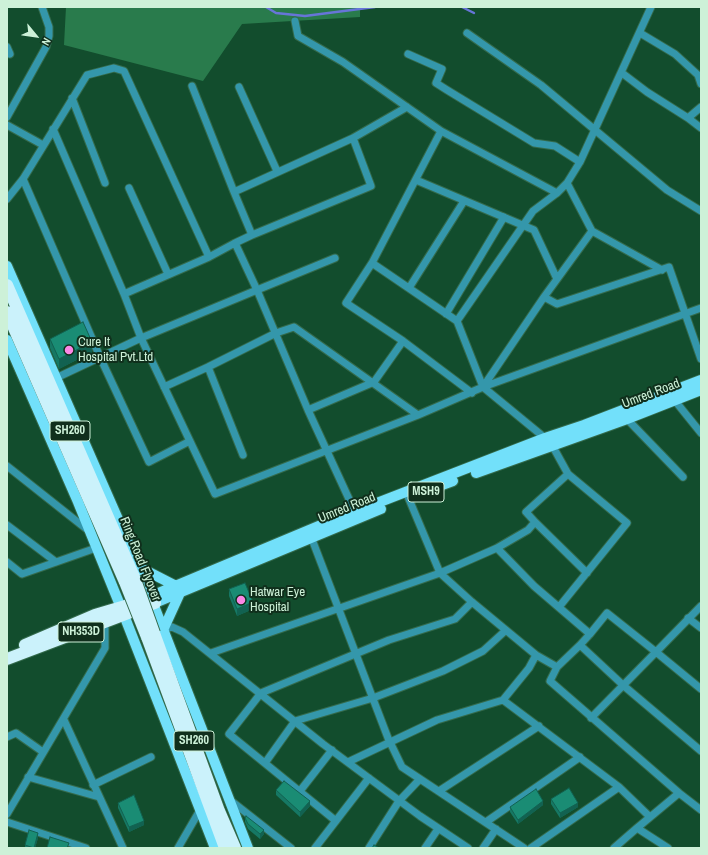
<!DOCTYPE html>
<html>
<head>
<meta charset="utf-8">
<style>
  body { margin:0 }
  #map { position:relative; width:708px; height:855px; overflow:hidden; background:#124d2d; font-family:"Archivo Narrow",sans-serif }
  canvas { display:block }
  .frame { position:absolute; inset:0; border:8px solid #cdf1d8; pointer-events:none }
  .north { position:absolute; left:16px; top:16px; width:40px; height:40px; -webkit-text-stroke:3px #102f1c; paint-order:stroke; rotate:119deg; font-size:11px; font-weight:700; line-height:16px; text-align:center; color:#cdf1d8 }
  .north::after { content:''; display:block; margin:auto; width:14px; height:18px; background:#cdf1d8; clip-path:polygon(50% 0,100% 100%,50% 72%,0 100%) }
</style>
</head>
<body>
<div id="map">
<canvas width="708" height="855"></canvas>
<div class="frame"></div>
<div class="north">N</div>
</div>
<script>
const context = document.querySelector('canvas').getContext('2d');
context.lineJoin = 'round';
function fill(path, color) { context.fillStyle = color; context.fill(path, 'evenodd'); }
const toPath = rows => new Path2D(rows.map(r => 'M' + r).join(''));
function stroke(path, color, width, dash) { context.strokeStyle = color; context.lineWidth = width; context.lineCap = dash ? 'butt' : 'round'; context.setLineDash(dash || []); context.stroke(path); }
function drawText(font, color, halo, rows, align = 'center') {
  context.font = font + ' "Archivo Narrow",sans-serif'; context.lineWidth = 4; context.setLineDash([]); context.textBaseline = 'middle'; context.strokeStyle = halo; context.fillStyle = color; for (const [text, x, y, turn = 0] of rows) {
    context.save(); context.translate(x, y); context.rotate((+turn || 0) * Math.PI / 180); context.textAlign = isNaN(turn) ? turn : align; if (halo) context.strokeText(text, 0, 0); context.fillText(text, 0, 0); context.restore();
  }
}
const green = toPath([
  [66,7,360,7,360,17,242,24,203,81,64,45]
]);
const stream = toPath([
  [266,7,276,13,305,16,375,7],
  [462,7,474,13]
]);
const street = toPath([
  [295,21,298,36,343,62,441,131],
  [467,33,541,85,667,190,701,211],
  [640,33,675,54,698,75,701,84],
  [7,47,10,54],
  [408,54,442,69,436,83,447,90,534,143,555,146,580,162],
  [622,73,647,92,688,118,701,107],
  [192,86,234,192],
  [239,87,277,171],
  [72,98,105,183],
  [7,117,46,47,49,36,49,27,42,7],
  [688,118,701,128],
  [7,125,43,145],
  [53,129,124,294],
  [23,179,100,357,149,462,190,441],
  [416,180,534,230,557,279],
  [567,183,592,231],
  [129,188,168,274],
  [7,199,23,179,87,75,114,68,124,71,209,257],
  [252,235,371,186,353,138],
  [235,243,209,257,124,294,141,338,257,290,308,410,355,512],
  [335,258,257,290,235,243,252,235,234,192,353,138,407,107],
  [372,263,457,321],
  [409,288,464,201],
  [544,297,592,231,662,270],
  [446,314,504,217],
  [208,367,243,455],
  [56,378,141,338,215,494,418,415,483,387,701,308],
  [164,387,208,367,276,333,294,327,418,415],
  [483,387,544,297,557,304,669,267,701,359],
  [472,393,403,341,346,303,372,263,441,131,557,193],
  [672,397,701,433],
  [308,410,374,382,403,341],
  [627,419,683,477],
  [7,466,89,531],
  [406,492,440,573,472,602,536,655,529,668,503,700,619,787,531,848],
  [535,522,587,573],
  [7,525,56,562],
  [310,534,388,738,402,767,524,848],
  [497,548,528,530,535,522,526,512,568,474],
  [7,562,22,574,96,548],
  [701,606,656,652,701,689],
  [559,607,627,523,568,474,552,445,545,438,483,387,457,321,533,211,557,193,567,183,580,162,651,7],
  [688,618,701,628],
  [160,630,172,627,183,632,323,744,420,816,468,848],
  [590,634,607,613,656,652,591,718],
  [211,653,440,573,497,548,534,586,590,634,580,645,624,686,701,751],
  [536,655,557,667,580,645],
  [557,667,550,681,679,793,637,828],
  [64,720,123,848],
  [7,737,16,733,43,752],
  [348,762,437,720,503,700],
  [265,763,295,721,373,698,443,671,483,651,505,631],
  [28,777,99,797],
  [93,785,151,757],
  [619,787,650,817],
  [300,791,332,750],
  [439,791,539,726],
  [679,793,701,810],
  [230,800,291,848],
  [7,814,105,648,105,623],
  [336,821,229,734,261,693,389,640,455,619,472,602],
  [7,822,86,848],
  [486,822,580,757],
  [178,848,200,810],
  [315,848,369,778],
  [369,848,399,801,420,779],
  [425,848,438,829],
  [483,848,496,829],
  [614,848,637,828,668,848]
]);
const primary = toPath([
  [7,266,139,567,248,848],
  [7,340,78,502,122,610,215,848],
  [476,473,627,419,701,390],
  [423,492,453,481],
  [139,567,176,586],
  [151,596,328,522,545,438,584,425,701,380],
  [155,603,381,509],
  [164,628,180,593]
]);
const highway = toPath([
  [7,285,134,577],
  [7,312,125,582],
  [154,633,219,811,235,848],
  [147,637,225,848],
  [25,645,95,615,142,601],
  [7,659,155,603]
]);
const highwayBridge = toPath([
  [134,577,154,633],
  [125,582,147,637]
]);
const wall = toPath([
  [50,339,92,352,59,369,50,348],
  [229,589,253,609,237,616,229,596],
  [276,790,310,806,300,817,276,795],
  [551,799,578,807,560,818,551,804],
  [118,803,144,825,129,832,118,808],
  [543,805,518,824,510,812,510,807],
  [245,818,264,834,260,839,248,829,245,822],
  [38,838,35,848,25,848,25,845]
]);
const shadedWall = toPath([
  [92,342,92,352,59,369,59,359],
  [253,602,253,609,237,616,237,609],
  [310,801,310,806,300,817,300,812],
  [543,801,543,805,518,824,518,820],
  [578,803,578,807,560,818,560,813],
  [144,821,144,825,129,832,129,827],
  [264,830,264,834,260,839,260,834],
  [38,833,38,838,35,848,34,848]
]);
const building = toPath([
  [83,322,92,342,59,359,50,339,83,322],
  [245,583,253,602,237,609,229,589,245,583],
  [284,781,310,801,300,812,276,790,284,781],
  [569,788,578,803,560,813,551,799,569,788],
  [536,789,543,801,518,820,510,807,536,789],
  [134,795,144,821,129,827,118,803,134,795],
  [246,816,264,830,260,834,248,824,245,818,246,816],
  [29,830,38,833,34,848,25,845,29,830],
  [50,837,69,843,67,848,47,848,50,837],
  [374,845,379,848,372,848,374,845]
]);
const markers = [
  [69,350,5,"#fb87e5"],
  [241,600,5,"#fb87e5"]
];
const shields = [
  [70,431,40],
  [426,492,36],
  [81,632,46],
  [194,741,40]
];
const shieldNames = [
  ["SH260",70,431],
  ["MSH9",426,492],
  ["NH353D",81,632],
  ["SH260",194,741]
];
const poiNames = [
  ["Cure It",78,343],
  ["Hospital Pvt.Ltd",78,358],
  ["Hatwar Eye",250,593],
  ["Hospital",250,608]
];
const streetNames = [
  ["Umred Road",651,394,-21],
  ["Umred Road",347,508,-22],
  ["Ring Road Flyover",140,559,68]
];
fill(green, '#297b4c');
stroke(stream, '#6775d8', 2.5);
stroke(street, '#346b4c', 9);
stroke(primary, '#346b4c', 12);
stroke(highway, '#346b4c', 14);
stroke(street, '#3497ab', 7);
stroke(primary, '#72e0fa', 10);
stroke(highway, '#cbf2fb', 12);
stroke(highwayBridge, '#346b4c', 14, []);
stroke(highwayBridge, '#cbf2fb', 12);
fill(wall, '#167864');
fill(shadedWall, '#126251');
fill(building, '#1a8c74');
stroke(building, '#126251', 1);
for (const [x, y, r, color] of markers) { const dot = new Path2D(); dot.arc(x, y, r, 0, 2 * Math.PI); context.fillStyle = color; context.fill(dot); stroke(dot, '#102f1c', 1.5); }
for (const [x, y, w] of shields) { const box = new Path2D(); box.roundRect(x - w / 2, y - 10, w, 20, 3); context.fillStyle = '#102f1c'; context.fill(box); stroke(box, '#cdf1d8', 1); }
drawText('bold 12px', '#cdf1d8', null, shieldNames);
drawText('13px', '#cdf1d8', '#102f1c', poiNames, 'left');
drawText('13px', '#cdf1d8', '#102f1c', streetNames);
</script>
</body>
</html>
